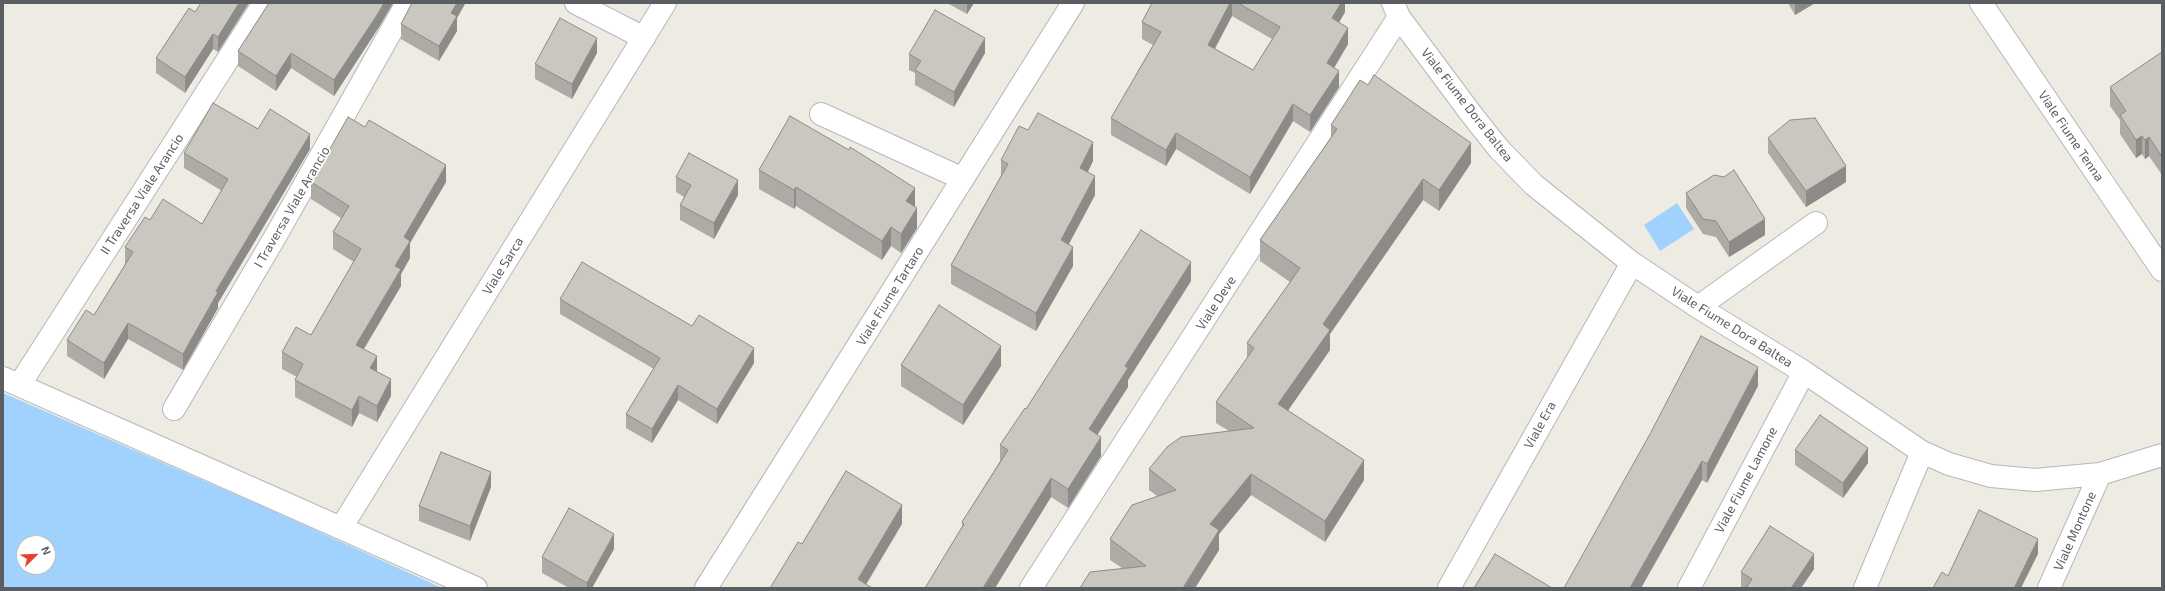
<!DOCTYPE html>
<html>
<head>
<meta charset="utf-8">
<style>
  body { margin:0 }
  #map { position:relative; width:2165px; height:591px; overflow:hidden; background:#edebe2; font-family:"Exo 2",sans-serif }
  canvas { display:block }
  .frame { position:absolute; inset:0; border:4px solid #5a5d62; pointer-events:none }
  .north { position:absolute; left:16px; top:535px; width:40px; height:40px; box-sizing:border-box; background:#fff; border:1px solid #bdbec0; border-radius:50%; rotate:67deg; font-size:11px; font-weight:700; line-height:16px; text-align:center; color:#5a5d62 }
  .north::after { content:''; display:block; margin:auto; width:14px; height:18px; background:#e7412e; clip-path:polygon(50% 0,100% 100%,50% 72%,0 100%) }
</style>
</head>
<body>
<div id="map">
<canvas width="2165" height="591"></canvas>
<div class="frame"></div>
<div class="north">N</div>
</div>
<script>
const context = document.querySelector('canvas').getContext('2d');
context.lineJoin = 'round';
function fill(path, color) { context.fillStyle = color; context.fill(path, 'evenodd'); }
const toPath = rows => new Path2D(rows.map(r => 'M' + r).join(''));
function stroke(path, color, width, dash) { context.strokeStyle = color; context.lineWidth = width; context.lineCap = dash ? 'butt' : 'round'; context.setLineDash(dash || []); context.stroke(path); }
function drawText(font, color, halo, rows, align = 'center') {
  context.font = font + ' "Exo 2",sans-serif'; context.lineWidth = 3.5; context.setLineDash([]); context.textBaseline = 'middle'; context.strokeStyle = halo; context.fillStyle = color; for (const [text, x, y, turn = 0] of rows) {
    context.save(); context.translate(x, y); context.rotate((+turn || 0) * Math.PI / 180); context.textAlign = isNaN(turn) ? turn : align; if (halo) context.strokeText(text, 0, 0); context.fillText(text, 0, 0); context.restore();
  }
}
const water = toPath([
  [1677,203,1694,229,1660,251,1644,225],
  [3,393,271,510,442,588,3,588],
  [24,543,48,543,48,567,24,567]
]);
const minor = toPath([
  [576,3,644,38],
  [1393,3,1399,17,1472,115,1499,149,1534,185,1632,263,1698,307,1804,372,1922,452,1949,464,1991,476,2035,480,2100,474,2162,455],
  [1981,3,2162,270],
  [821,114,963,179],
  [1698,307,1816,223],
  [3,378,476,588],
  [20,384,264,3],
  [174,409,275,237,407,3],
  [341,528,665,3],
  [706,588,1073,3],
  [1031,588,1399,17],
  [1449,588,1632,263],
  [1689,588,1804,372],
  [1865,588,1922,452],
  [2049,588,2100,474]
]);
const wall = toPath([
  [249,3,218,52,213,49,185,93,156,73,156,58,195,12],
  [269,3,393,3,379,27,334,96,291,68,276,91,238,66,238,51],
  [465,3,457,18,457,31,439,61,401,39,401,24],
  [947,3,974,3,967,14],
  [1152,3,1345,3,1345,12,1339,22,1348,44,1334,68,1339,87,1310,132,1293,121,1250,194,1176,149,1166,166,1111,135,1111,118,1153,45,1142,39,1142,22],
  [1232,16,1272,39,1253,70,1214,49],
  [1788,3,1815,3,1795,15],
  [2162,52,2162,175,2149,156,2145,159,2142,154,2136,158,2120,134,2120,120,2110,106,2110,87],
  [597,53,572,99,535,79,535,64],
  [985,53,954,107,915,85,915,73,909,70,909,54],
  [1331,125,1471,163,1439,211,1423,200,1330,334,1330,350,1288,410,1364,480,1325,542,1251,495,1219,534,1219,550,1195,588,1122,568,1110,560,1110,539,1157,496,1149,490,1149,469,1229,431,1216,423,1216,402,1247,359,1247,343,1290,282,1260,261,1260,240,1331,137],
  [258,129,310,149,218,303,218,308,183,370,128,339,104,379,67,356,67,340,94,315,126,263,125,263,125,247,150,220,202,224,222,191,184,168,184,153],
  [1768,138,1846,182,1806,207,1768,153],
  [1001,160,1093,161,1088,172,1095,195,1068,245,1073,266,1036,331,951,284,951,265,1001,176],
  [759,170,915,207,917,228,901,253,891,246,882,260,796,206,794,209,759,189],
  [676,177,738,195,714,239,680,220,680,205,684,197,676,192],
  [311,182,446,182,410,243,410,258,401,274,401,286,364,349,391,396,377,422,359,413,352,427,295,397,295,380,297,377,282,369,282,352,311,335,354,262,333,249,333,232,341,218,311,199],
  [1686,193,1765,235,1729,257,1716,237,1703,234,1686,208],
  [1191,281,1128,380,1128,387,1097,434,1101,456,1068,508,1051,497,995,588,925,588,962,527,962,522,1000,461,1000,445,1026,409],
  [560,299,754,363,717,424,678,400,652,443,626,428,626,414,654,369,560,314],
  [901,365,1001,366,963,425,901,386],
  [1758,386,1707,483,1702,480,1641,588,1564,588],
  [1795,450,1868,463,1843,498,1795,465],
  [491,487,470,541,419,521,419,506],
  [614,549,592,588,569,588,542,573,542,557],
  [1814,569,1801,588,1742,588,1741,587,1741,572]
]);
const shadedWall = toPath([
  [239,3,249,3,218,52,218,37],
  [384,3,393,3,379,27,334,96,334,80],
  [457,3,465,3,465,4,457,18,457,31,439,61,439,46,451,13],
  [967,3,974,3,967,14],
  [1230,3,1232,3,1232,16,1208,62,1208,45],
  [1341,3,1345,3,1345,12,1332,35,1332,18],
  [1795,3,1815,3,1795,15],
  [1348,28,1348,44,1327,80,1327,63],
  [213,34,213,49,185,93,185,77],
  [597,38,597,53,572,99,572,84],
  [985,38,985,53,954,107,954,92],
  [291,53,291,68,276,91,276,76],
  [1339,71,1339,87,1310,132,1310,115],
  [1293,104,1293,121,1250,194,1250,177],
  [1176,133,1176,149,1166,166,1166,150],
  [310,134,310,149,218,303,218,308,183,370,183,354,216,291],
  [2142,136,2142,154,2136,158,2136,140],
  [2149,137,2149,156,2145,159,2145,140],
  [1093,142,1093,161,1080,187,1080,168],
  [1471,143,1471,163,1439,211,1439,190],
  [446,165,446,182,410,243,410,258,401,274,401,286,356,362,356,345,395,266,404,237],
  [1846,166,1846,182,1806,207,1806,191],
  [1095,176,1095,195,1061,259,1061,240],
  [1423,179,1423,200,1330,334,1330,350,1278,425,1278,404,1323,324],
  [738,180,738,195,714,239,714,223],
  [796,187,796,206,794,209,794,190],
  [915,188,915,207,906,201],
  [917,208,917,228,901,253,901,234],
  [1765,219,1765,235,1729,257,1729,242],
  [891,227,891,246,882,260,882,241],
  [1073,247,1073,266,1036,331,1036,313],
  [1191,262,1191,281,1128,380,1128,387,1089,448,1089,429,1125,366],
  [128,323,128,339,104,379,104,363],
  [1001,346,1001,366,963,425,963,405],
  [754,348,754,363,717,424,717,409],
  [377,356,377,373,370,368],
  [1758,367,1758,386,1707,483,1707,464],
  [391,379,391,396,377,422,377,406],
  [678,385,678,400,652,443,652,429],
  [359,396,359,413,352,427,352,410],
  [1101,437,1101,456,1068,508,1068,489],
  [1868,448,1868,463,1843,498,1843,483],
  [1364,460,1364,480,1325,542,1325,521],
  [1702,461,1702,480,1641,588,1630,588],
  [491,472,491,487,470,541,470,526],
  [1251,474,1251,495,1219,534,1219,550,1195,588,1183,588,1210,524],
  [1051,478,1051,497,995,588,983,588],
  [902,505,902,524,864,588,858,579],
  [614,534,614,549,592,588,587,588,587,583],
  [2038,539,2038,554,2021,588,2014,588],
  [1814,554,1814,569,1801,588,1791,588]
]);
const building = toPath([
  [201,3,239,3,218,37,213,34,185,77,156,58,189,8,195,12,201,3],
  [269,3,384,3,379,12,334,80,291,53,276,76,238,51,269,3],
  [412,3,457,3,451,13,457,16,439,46,401,24,412,3],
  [1152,3,1230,3,1208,45,1253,70,1280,27,1238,3,1341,3,1332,18,1348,28,1327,63,1339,71,1310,115,1293,104,1250,177,1176,133,1166,150,1111,118,1161,32,1142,22,1152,3],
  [935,10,985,38,954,92,915,70,921,61,909,54,935,10],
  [560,18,597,38,572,84,535,64,560,18],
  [2162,52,2162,157,2149,137,2145,140,2142,136,2136,140,2120,115,2126,111,2110,87,2162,52],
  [1374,75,1471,143,1439,190,1423,179,1323,324,1330,330,1278,404,1364,460,1325,521,1251,474,1210,524,1219,530,1183,588,1080,588,1090,572,1146,566,1110,539,1132,505,1176,490,1149,469,1167,447,1181,437,1254,428,1216,402,1254,348,1247,343,1300,268,1260,240,1337,129,1331,125,1360,80,1368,85,1374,75],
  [213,103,258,129,270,109,310,134,216,291,218,292,183,354,128,323,104,363,67,340,86,310,94,315,133,252,125,247,145,217,150,220,163,199,202,224,228,179,184,153,213,103],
  [1038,113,1093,142,1080,168,1095,176,1061,240,1073,247,1036,313,951,265,1008,164,1001,160,1019,126,1028,130,1038,113],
  [790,116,849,150,850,147,915,188,906,201,917,208,901,234,891,227,882,241,796,187,794,190,759,170,790,116],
  [348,117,365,127,369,120,446,165,404,237,410,241,395,266,401,269,356,345,377,356,370,368,391,379,377,406,359,396,352,410,295,380,303,364,282,352,296,327,311,335,361,249,333,232,349,206,311,182,348,117],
  [1815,118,1846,166,1806,191,1768,138,1790,120,1815,118],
  [689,153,738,180,714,223,680,205,691,185,676,177,689,153],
  [1734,170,1765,219,1729,242,1716,221,1703,219,1686,193,1714,175,1724,177,1734,170],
  [1141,230,1191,262,1125,366,1128,368,1089,429,1101,437,1068,489,1051,478,983,588,925,588,964,524,962,522,1008,450,1000,445,1025,408,1026,409,1141,230],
  [582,262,692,326,699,315,754,348,717,409,678,385,652,429,626,414,660,358,560,299,582,262],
  [939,305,1001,346,963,405,901,365,939,305],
  [1701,336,1758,367,1707,464,1702,461,1630,588,1564,588,1650,434,1701,336],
  [1820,415,1868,448,1843,483,1795,450,1820,415],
  [441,452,491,472,470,526,419,506,441,452],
  [846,471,902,505,858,579,872,588,770,588,798,542,802,544,846,471],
  [569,508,614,534,587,583,542,557,569,508],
  [1979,510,2038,539,2014,588,1933,588,1942,572,1948,576,1979,510],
  [1770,526,1814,554,1791,588,1746,588,1752,579,1741,572,1770,526],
  [1495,554,1552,588,1474,588,1495,554]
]);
const streetNames = [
  ["Viale Fiume Dora Baltea",1467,105,52],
  ["Viale Fiume Tenna",2071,136,56],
  ["II Traversa Viale Arancio",142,194,-57],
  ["I Traversa Viale Arancio",292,207,-60],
  ["Viale Sarca",503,266,-58],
  ["Viale Fiume Tartaro",890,296,-58],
  ["Viale Deve",1216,303,-57],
  ["Viale Fiume Dora Baltea",1732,327,32],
  ["Viale Era",1540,425,-61],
  ["Viale Fiume Lamone",1746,480,-62],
  ["Viale Montone",2075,531,-66]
];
fill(water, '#a1d2fe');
stroke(minor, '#b4b7bc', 24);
stroke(minor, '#fff', 22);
fill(wall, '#aeaba6');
fill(shadedWall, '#8d8b87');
fill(building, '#cac7c1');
stroke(building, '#8d8b87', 1);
drawText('13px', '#5a5d62', '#fff', streetNames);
</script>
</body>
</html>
